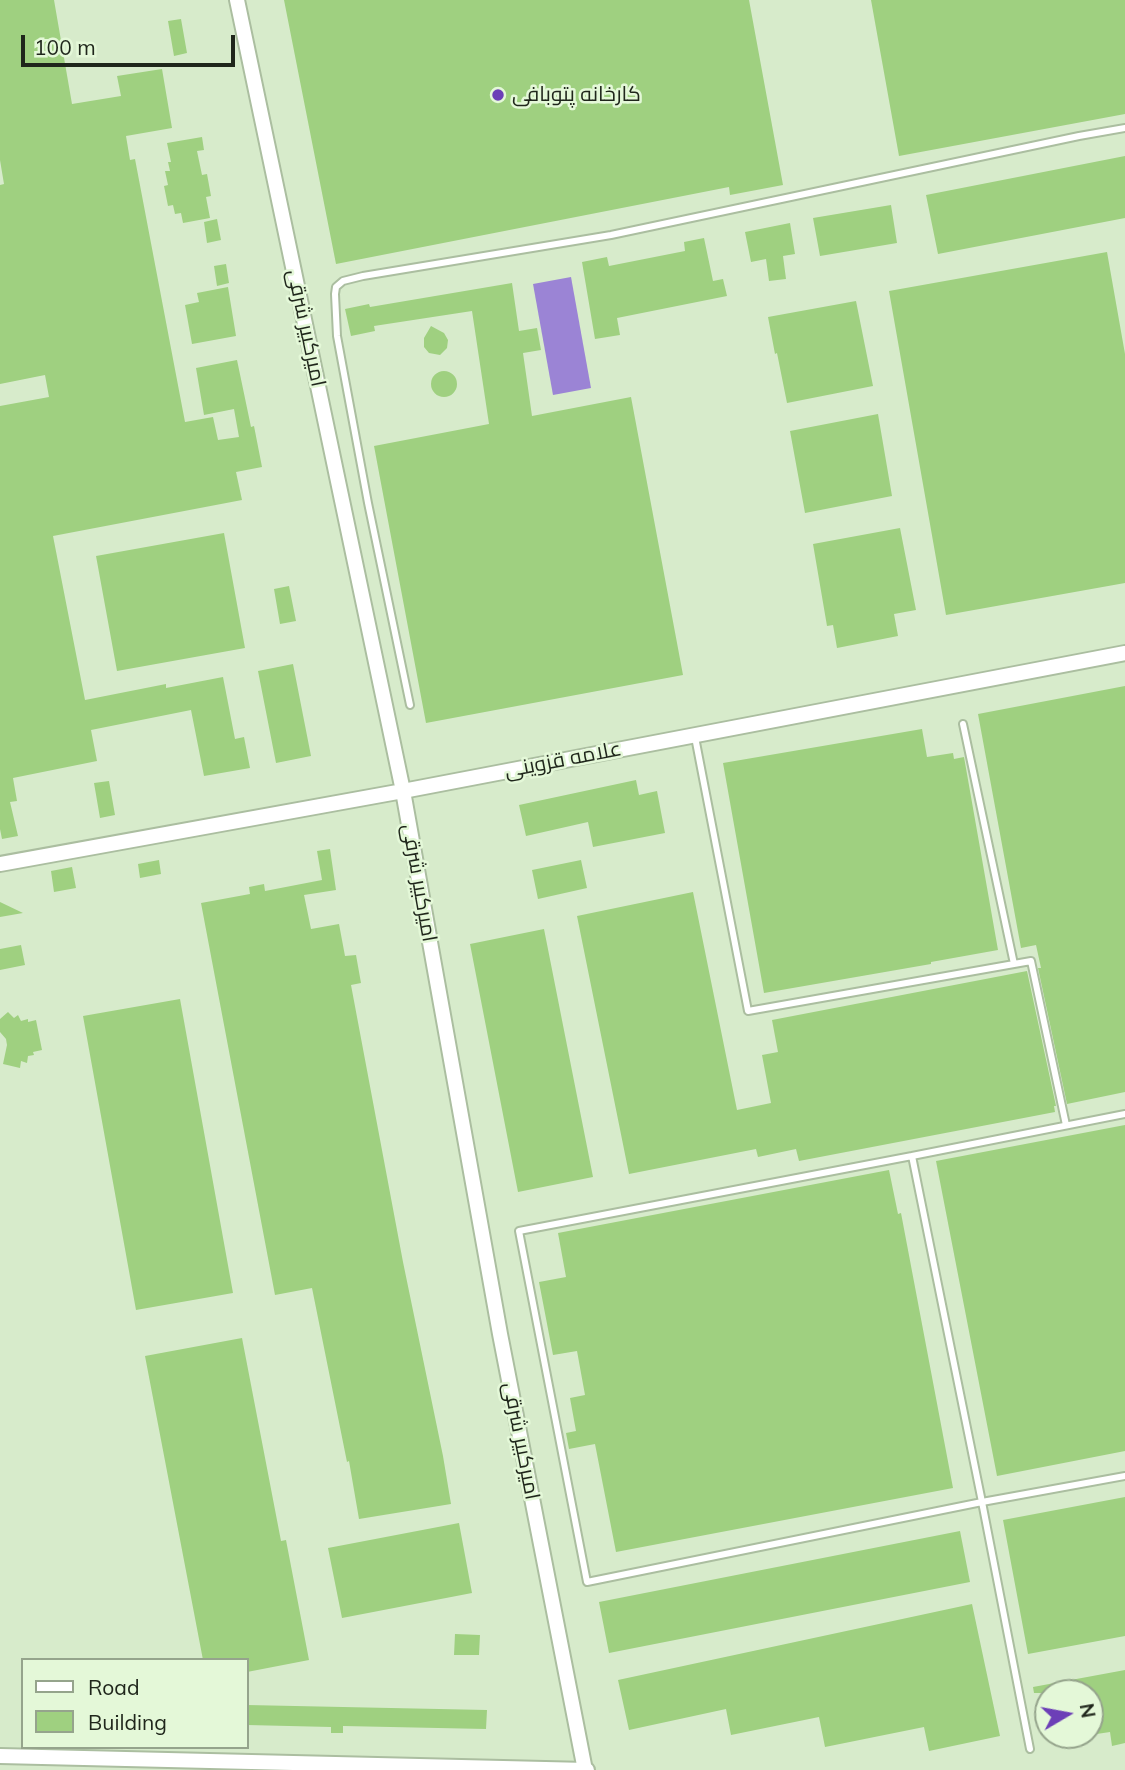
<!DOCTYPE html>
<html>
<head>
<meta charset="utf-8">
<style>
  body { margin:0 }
  #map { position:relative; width:1125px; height:1770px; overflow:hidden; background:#d7ebcb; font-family:Mulish,sans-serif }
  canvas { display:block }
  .legend { position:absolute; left:21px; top:1658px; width:228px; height:91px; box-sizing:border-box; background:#e4f8d8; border:2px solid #95a48c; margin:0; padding:9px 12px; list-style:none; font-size:21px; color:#1f261b }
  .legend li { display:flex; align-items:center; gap:14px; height:35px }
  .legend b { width:35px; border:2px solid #95a48c }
  .north { position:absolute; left:1034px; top:1679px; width:70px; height:70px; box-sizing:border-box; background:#e4f8d8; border:2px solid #95a48c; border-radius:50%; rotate:80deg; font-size:19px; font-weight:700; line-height:28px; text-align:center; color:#1f261b }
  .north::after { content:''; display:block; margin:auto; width:24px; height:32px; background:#6c3fb7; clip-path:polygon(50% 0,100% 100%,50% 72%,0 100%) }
  .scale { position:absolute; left:21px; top:35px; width:214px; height:32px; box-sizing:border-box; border:4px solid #1f261b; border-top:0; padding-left:9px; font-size:21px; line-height:24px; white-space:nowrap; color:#1f261b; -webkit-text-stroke:5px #e4f8d8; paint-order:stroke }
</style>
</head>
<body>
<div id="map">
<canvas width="1125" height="1770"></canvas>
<ul class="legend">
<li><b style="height:9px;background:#fff"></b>Road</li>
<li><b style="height:19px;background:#9fd080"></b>Building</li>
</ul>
<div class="north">N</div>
<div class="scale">100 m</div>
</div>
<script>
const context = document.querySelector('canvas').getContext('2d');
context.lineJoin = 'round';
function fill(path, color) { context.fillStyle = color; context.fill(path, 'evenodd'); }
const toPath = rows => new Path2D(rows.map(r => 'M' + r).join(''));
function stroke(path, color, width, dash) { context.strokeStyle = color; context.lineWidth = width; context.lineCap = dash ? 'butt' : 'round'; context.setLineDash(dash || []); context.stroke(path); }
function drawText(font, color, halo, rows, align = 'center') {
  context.font = font + ' Mulish,Cairo,sans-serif'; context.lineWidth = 5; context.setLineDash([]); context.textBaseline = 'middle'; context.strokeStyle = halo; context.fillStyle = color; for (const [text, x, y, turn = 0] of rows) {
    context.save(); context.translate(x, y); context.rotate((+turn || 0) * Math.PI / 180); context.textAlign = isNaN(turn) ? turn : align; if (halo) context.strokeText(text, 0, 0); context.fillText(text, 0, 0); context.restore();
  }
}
const water = toPath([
  [571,277,591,388,553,395,533,284]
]);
const building = toPath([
  [0,0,54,0,72,104,121,96,117,76,162,69,172,128,126,136,130,160,135,159,185,422,213,417,218,440,239,437,234,409,204,415,196,368,237,360,251,427,254,426,262,467,236,472,242,500,53,536,85,700,166,684,166,688,223,677,235,739,244,737,250,768,204,776,191,710,91,730,97,761,13,778,17,801,10,802,18,836,2,839,0,829,0,406,49,397,45,375,0,384,0,185,4,184,0,160],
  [284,0,749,0,783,185,730,195,729,187,336,264],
  [871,0,1125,0,1125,114,899,156],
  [181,19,187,53,174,56,168,21],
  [202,137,204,150,197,151,202,175,207,174,211,196,206,197,210,218,183,223,181,213,175,214,173,205,168,206,164,186,168,185,165,171,170,171,168,162,171,162,167,143],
  [1125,156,1125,218,938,254,926,195],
  [891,205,897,243,820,256,813,218],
  [217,219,221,240,207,243,204,222],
  [790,223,795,254,783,256,786,279,769,281,766,259,751,262,745,232],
  [704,238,713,281,723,279,727,296,617,318,620,335,595,339,582,262,607,257,609,266,685,251,684,242],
  [1107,252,1125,354,1125,583,946,615,889,291],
  [226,264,229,283,217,286,214,266],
  [512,283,519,331,537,328,541,350,523,353,532,416,631,397,683,675,426,723,374,446,489,424,472,311,374,326,375,331,351,336,345,309,369,304,370,307],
  [228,287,236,336,192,344,185,305,199,302,197,293],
  [856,301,873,386,787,403,777,353,775,354,768,317],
  [431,326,444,333,448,340,447,348,440,355,429,353,424,347,424,338],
  '431 384a13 13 0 1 1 26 0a13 13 0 1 1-26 0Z',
  [878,414,892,496,805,513,790,431],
  [900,528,916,610,894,614,898,636,837,648,833,625,827,626,813,544],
  [224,533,245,648,117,671,96,556],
  [289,586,296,621,280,624,274,589],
  [293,664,311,756,276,763,258,671],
  [1125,686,1125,1092,1067,1104,1038,968,1041,968,1036,945,1021,948,978,714],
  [922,729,927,757,953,753,954,759,964,757,998,950,931,962,931,964,764,993,723,763],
  [636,780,639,795,657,791,665,833,593,847,588,822,526,836,519,805],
  [109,781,115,815,100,818,94,783],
  [330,849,336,890,304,895,311,929,339,924,345,956,356,955,361,983,351,985,403,1262,443,1456,451,1504,359,1519,349,1461,347,1462,312,1288,275,1295,201,903,250,894,249,887,264,884,265,891,322,880,317,851],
  [159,860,161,874,140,878,138,864],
  [581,860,587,888,538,899,532,870],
  [72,867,76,888,54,892,51,871],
  [693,892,737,1110,771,1103,762,1055,778,1052,772,1020,1027,971,1056,1106,1054,1106,1055,1112,799,1161,796,1149,758,1157,756,1149,629,1174,577,916],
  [0,902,23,913,0,917],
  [544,929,593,1177,518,1192,470,944],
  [21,945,25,965,0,970,0,949],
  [180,999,233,1293,136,1310,83,1016],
  [8,1012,14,1018,18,1015,21,1021,28,1019,28,1022,36,1020,42,1050,33,1052,34,1055,28,1056,27,1063,21,1061,20,1068,3,1064,7,1045,6,1039,0,1032,0,1019],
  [1125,1125,1125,1451,997,1476,936,1161],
  [889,1170,898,1214,901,1213,953,1488,616,1552,595,1444,569,1449,566,1433,576,1431,570,1398,585,1395,577,1351,553,1355,539,1282,566,1277,558,1233],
  [242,1338,281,1541,286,1540,309,1660,247,1672,247,1660,203,1660,145,1356],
  [1125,1497,1125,1636,1028,1654,1003,1520],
  [459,1523,472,1593,342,1618,328,1548],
  [960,1531,970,1582,609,1653,599,1602],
  [972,1604,1000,1736,929,1751,924,1727,825,1747,819,1717,731,1735,726,1709,629,1730,618,1680],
  [455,1634,480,1635,479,1655,454,1655],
  [1125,1670,1125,1743,1112,1746,1110,1732,1090,1735,1090,1693,1034,1693,1033,1687],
  [247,1705,487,1710,486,1729,343,1726,343,1733,331,1733,331,1727,247,1725]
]);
const service = toPath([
  [410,705,368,503,337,336,335,294,336,287,343,281,363,276,611,235,1079,136,1125,128],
  [963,724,1014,964],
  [695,737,748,1011,1031,961,1066,1125],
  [912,1156,1125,1114],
  [1030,1749,982,1502,912,1156,519,1231,587,1582,982,1502,1125,1476]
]);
const tertiary = toPath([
  [237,0,403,791,500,1334,585,1770],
  [0,864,403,791,1125,653],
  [0,1756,587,1770]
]);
const markers = [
  [498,95,7,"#6c3fb7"]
];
const poiNames = [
  ["کارخانه پتوبافی",512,95]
];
const streetNames = [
  ["امیرکبیر شرقی",306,328,78],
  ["علامه قزوینی",563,760,-11],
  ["امیرکبیر شرقی",419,883,80],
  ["امیرکبیر شرقی",521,1441,79]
];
fill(water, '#9b84d5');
fill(building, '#9fd080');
stroke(service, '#abbea0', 10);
stroke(tertiary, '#abbea0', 18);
stroke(service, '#fff', 6);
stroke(tertiary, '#fff', 14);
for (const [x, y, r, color] of markers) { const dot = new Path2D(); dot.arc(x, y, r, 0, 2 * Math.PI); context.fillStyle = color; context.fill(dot); stroke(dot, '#e4f8d8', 2.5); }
drawText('21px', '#1f261b', '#e4f8d8', poiNames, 'left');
drawText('21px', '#1f261b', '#e4f8d8', streetNames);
</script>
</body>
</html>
